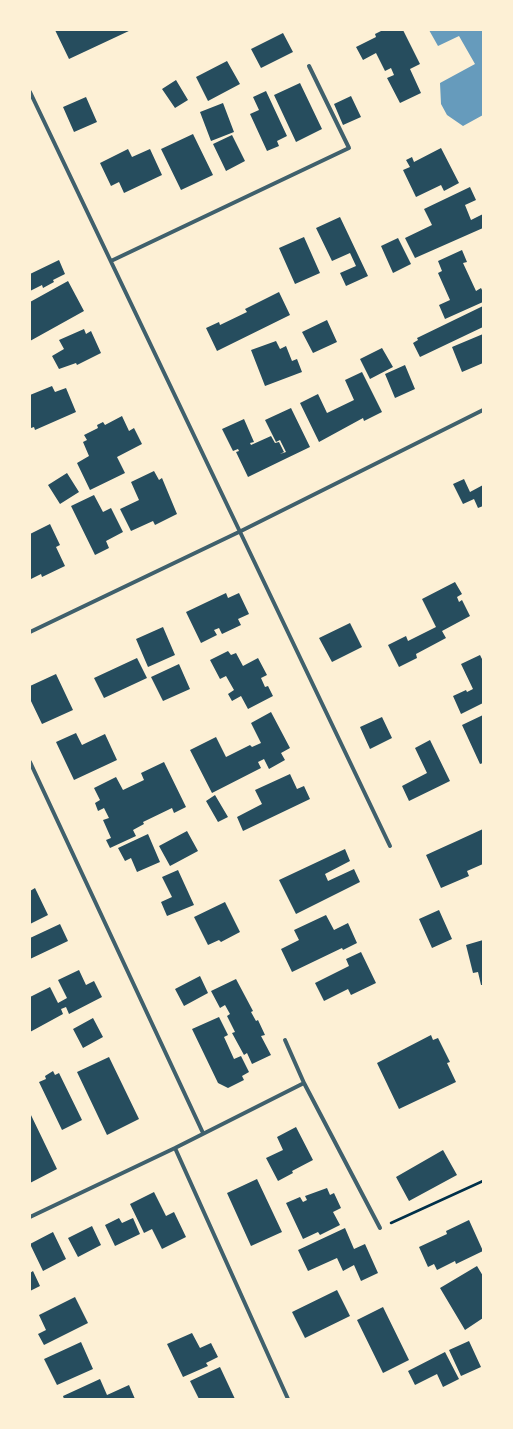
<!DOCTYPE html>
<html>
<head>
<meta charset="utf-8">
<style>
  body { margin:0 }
  #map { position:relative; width:513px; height:1429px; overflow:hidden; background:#fdf0d5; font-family:Arial,sans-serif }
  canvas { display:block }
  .frame { position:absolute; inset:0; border:31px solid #fdf0d5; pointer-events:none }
</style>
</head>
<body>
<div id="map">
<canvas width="513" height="1429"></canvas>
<div class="frame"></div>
</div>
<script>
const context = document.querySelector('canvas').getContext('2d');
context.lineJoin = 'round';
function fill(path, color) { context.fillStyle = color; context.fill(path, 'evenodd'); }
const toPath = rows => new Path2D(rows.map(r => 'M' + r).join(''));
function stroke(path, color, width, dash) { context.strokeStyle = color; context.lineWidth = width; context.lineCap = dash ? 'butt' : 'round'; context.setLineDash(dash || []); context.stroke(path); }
const water = toPath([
  [429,30,483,30,483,115,463,126,447,115,441,104,440,83,475,64,459,36,438,46]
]);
const building = toPath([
  [55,30,131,30,69,59],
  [383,30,403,30,420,64,410,69,421,93,400,103,387,78,394,75,391,68,385,71,376,53,363,60,356,47,376,37,375,34],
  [283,33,293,52,261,68,251,49],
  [227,61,240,84,208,101,196,77],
  [176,80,188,100,175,108,162,89],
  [300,83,322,129,296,142,274,95],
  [266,91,287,136,277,141,279,146,267,151,250,114,259,110,253,97],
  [351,96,361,117,343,125,334,104],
  [86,97,97,122,74,132,63,107],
  [223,103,234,132,211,141,200,112],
  [193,134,213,175,181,190,161,149],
  [232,135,245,161,226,171,213,144],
  [441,148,459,183,444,191,441,185,416,197,403,170,410,167,406,160,412,157,414,162],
  [128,149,132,157,150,149,162,175,124,193,119,182,111,186,100,163],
  [470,187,476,200,465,205,471,220,483,214,483,228,415,258,405,238,432,225,424,209],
  [340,217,368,276,346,286,340,273,356,266,350,253,332,261,316,228],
  [304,237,320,273,295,284,279,248],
  [398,238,411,264,393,273,381,246],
  [462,250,467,262,463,263,476,291,481,288,483,292,483,302,445,319,439,305,450,300,438,273,442,271,438,261],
  [59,260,65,274,53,280,54,282,43,288,42,285,30,291,30,274],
  [68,281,84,311,30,341,30,302],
  [279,292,290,315,217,351,206,328,219,322,220,325,247,312,245,309],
  [483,306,483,327,420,357,413,343,418,340,417,338],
  [327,320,337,342,313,353,302,332],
  [84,329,86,334,91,331,101,353,77,365,76,363,59,369,52,356,64,349,59,340],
  [483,334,483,363,462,372,452,347],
  [276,341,280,349,286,346,292,361,297,359,302,372,265,386,251,350],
  [382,348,393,367,370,379,360,359],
  [405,365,415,389,395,398,385,374],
  [362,372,382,412,364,421,363,418,319,442,300,403,318,394,327,413,354,400,345,380],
  [52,386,55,392,66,388,76,412,35,430,34,427,31,428,30,426,30,395],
  [291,408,310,447,283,460,280,454,286,452,280,440,276,442,265,420],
  [122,416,129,431,134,428,142,444,117,457,125,473,90,490,77,463,89,456,83,442,87,440,84,435,98,428,97,425,103,422,105,425],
  [244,419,254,442,250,443,251,445,271,436,275,443,279,442,284,452,280,454,283,460,248,477,236,452,239,451,238,449,233,451,222,429],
  [154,471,159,480,162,478,177,514,155,525,153,521,131,531,120,509,139,500,131,482],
  [67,473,79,492,60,504,48,485],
  [464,479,470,492,483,485,483,506,478,508,474,499,463,504,453,484],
  [94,495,103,512,111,508,123,532,106,541,109,548,95,555,71,506],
  [50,524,60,545,56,547,65,566,42,577,41,574,31,579,30,534],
  [455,582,462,594,457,597,459,602,462,600,470,616,442,631,446,638,416,654,417,658,399,667,388,645,406,636,408,641,436,627,422,599],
  [226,593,228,598,239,593,249,614,238,619,241,625,222,634,219,628,214,630,217,635,201,643,186,612],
  [350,623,362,647,332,662,319,638],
  [163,627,175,655,148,667,136,639],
  [228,651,231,655,236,653,243,666,258,658,267,675,261,678,265,687,268,686,273,696,248,709,241,696,232,701,228,694,234,690,226,676,220,679,210,660],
  [480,655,483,661,483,703,461,714,453,696,466,690,467,692,473,689,461,664],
  [137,658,147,678,104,698,94,678],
  [179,664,190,689,163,701,151,677],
  [56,674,73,710,42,724,30,699,30,686],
  [271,712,290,748,281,753,285,760,269,769,264,759,258,762,261,768,212,793,190,750,216,737,226,757,250,745,252,747,261,743,251,723],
  [483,715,483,763,480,764,462,725],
  [382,717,392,738,370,749,360,727],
  [76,733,82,745,105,734,117,760,74,780,56,742],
  [430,740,450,781,409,801,402,786,427,773,415,748],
  [164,762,186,807,174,813,172,808,143,822,144,824,133,830,136,836,110,848,106,840,111,838,103,820,109,818,104,808,98,811,95,803,100,800,94,788,116,777,123,790,144,780,141,773],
  [290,774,297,789,304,786,310,799,243,831,237,817,262,804,255,790],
  [215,795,228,817,218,822,206,801],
  [483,829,483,864,467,871,469,876,441,888,426,855],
  [187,831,198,851,170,866,159,846],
  [148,834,160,862,137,872,131,858,125,861,118,848],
  [345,849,350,861,325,874,328,881,354,869,360,882,296,914,279,880],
  [178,870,194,905,167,916,161,902,172,897,162,877],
  [35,888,48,915,30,924,30,891],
  [225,902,240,932,221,942,219,940,208,945,194,917],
  [439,910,452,939,432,948,419,919],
  [326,915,334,930,348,923,357,943,343,950,342,948,292,972,281,949,299,940,294,930],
  [60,924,68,941,30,959,30,938],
  [483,940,483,985,481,985,478,972,473,973,466,945],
  [361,952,376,983,351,995,348,989,324,1001,315,983,349,966,346,959],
  [79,970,86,985,94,981,102,997,69,1014,66,1007,61,1009,63,1014,30,1032,30,997,50,987,58,1003,67,998,58,980],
  [200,976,208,993,184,1006,175,989],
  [236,979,253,1011,251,1012,256,1021,258,1020,265,1035,261,1036,271,1055,252,1064,247,1053,244,1055,232,1033,235,1032,227,1016,230,1014,225,1005,220,1008,211,991],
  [219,1017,228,1035,224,1037,234,1059,241,1056,249,1072,242,1076,244,1080,228,1088,218,1083,192,1029],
  [93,1018,103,1037,83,1048,73,1029],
  [431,1035,433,1040,438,1038,450,1062,447,1063,456,1082,399,1109,377,1063],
  [109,1057,139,1119,107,1135,77,1072],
  [53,1071,55,1075,59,1073,82,1120,62,1130,39,1082,46,1079,45,1076],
  [30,1113,57,1169,30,1183],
  [296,1127,313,1160,292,1171,293,1173,278,1181,266,1158,283,1150,277,1137],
  [443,1150,457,1175,409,1201,396,1177],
  [257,1179,282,1232,251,1246,227,1193],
  [327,1188,330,1195,334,1193,341,1208,333,1212,340,1225,320,1235,318,1232,303,1239,286,1203,300,1197,303,1202,307,1200,305,1196],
  [154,1192,166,1216,174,1212,186,1237,162,1249,152,1229,144,1233,130,1204],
  [119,1218,122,1223,133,1218,140,1234,115,1246,105,1225],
  [469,1220,483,1251,456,1264,455,1261,437,1270,434,1264,428,1267,419,1247,447,1234,446,1231],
  [92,1226,101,1245,78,1257,68,1238],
  [345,1228,354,1249,365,1244,378,1273,361,1281,354,1265,343,1271,337,1258,308,1271,298,1250],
  [53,1232,66,1259,43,1271,30,1244],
  [477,1266,483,1276,483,1318,465,1330,440,1288],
  [33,1271,40,1286,30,1291,30,1273],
  [337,1290,350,1316,305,1338,292,1312],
  [75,1297,88,1323,44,1345,38,1334,46,1330,39,1315],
  [383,1307,409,1360,383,1373,357,1320],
  [192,1333,200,1348,211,1343,218,1357,206,1363,208,1366,183,1377,167,1344],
  [469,1341,481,1367,461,1376,449,1350],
  [81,1342,93,1369,57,1385,44,1359],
  [445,1352,459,1379,443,1387,437,1374,415,1385,408,1371],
  [220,1367,235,1399,199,1399,190,1381],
  [100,1379,107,1395,129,1385,135,1399,64,1399,63,1396]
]);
const path = toPath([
  [391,1223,483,1181]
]);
const minor = toPath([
  [30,92,390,846],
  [111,261,349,148,309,66],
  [30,632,241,531,483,410],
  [30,762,203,1133],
  [285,1040,304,1083,380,1228],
  [175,1148,288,1399],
  [30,1217,175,1148,304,1083]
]);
fill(water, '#669bbc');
fill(building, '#264d5e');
stroke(path, '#003049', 2.5);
stroke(minor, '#3f606c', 4);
</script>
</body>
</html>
